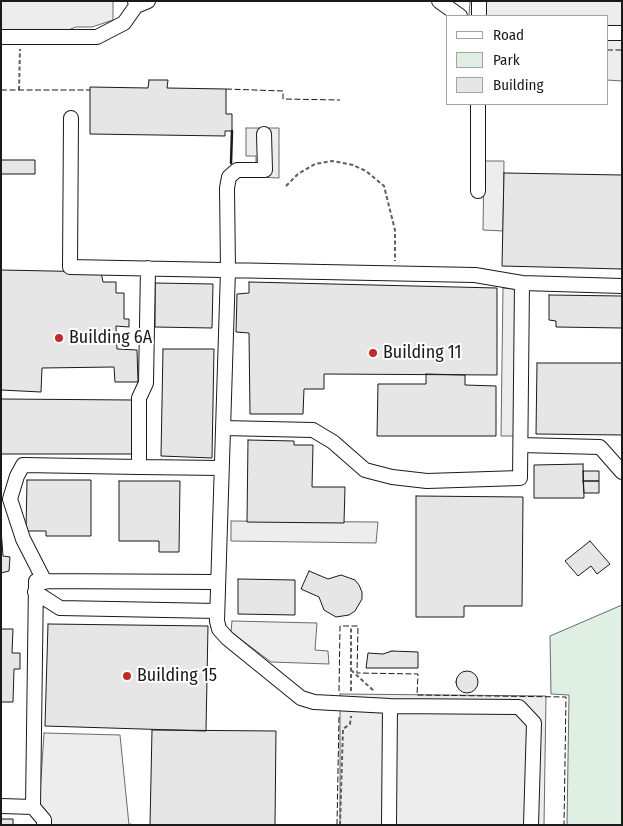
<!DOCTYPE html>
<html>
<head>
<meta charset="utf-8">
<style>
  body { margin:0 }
  #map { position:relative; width:623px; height:826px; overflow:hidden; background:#fff; font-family:"Fira Sans Condensed",sans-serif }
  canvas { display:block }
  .frame { position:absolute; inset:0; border:2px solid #1a1a1a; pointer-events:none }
  .legend { position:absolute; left:446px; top:15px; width:162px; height:90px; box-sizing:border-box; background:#fff; border:1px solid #a3a3a3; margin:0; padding:6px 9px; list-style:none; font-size:15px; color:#1a1a1a }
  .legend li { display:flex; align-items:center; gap:10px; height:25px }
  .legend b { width:25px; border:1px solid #a3a3a3 }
</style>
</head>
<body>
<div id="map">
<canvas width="623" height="826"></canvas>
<div class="frame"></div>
<ul class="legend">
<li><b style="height:6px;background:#fff"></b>Road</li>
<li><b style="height:14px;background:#e0efe3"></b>Park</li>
<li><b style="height:14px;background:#e6e6e6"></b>Building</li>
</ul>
</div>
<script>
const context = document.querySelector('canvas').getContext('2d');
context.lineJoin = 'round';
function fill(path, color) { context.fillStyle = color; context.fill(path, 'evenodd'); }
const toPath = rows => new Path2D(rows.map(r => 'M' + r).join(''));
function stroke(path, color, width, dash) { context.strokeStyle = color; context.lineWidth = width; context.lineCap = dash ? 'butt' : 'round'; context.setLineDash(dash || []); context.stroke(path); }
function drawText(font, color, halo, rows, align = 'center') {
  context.font = font + ' "Fira Sans Condensed",sans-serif'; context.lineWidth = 4; context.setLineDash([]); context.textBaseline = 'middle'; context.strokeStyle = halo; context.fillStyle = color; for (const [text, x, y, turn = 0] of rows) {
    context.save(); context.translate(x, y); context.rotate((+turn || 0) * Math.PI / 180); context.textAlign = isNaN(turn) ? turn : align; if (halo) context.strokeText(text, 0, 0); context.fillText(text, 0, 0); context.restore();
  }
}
const green = toPath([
  [622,605,622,825,567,825,569,695,551,694,550,636,622,605]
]);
const parking = toPath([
  [1,1,113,1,113,20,92,27,76,27,63,32,1,31,1,1],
  [470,1,622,1,622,81,607,80,607,16,469,16,470,1],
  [246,128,279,128,279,178,256,177,256,156,246,156,246,128],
  [484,161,504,161,503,231,483,230,484,161],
  [503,288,515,289,514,436,501,436,503,288],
  [231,521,378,522,376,543,231,541,231,521],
  [232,621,317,623,315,650,328,651,329,664,271,662,231,632,232,621],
  [340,694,546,696,544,825,340,825,340,694],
  [44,733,120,735,129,825,38,825,44,733]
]);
const building = toPath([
  [149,80,168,80,167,88,226,89,226,114,232,114,232,131,225,131,225,136,90,134,90,87,148,88,149,80],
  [1,160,35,160,35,174,1,174,1,160],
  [504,173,622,175,622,269,502,266,504,173],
  [1,270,101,272,103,282,116,282,116,293,124,293,124,319,129,319,129,327,116,326,117,349,137,350,138,382,115,382,114,367,42,368,41,392,1,390,1,270],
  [249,282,497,288,497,375,324,374,324,389,304,389,303,414,250,414,249,333,236,332,237,294,249,293,249,282],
  [155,283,213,284,212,328,155,327,155,283],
  [549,295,622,296,622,328,556,327,556,321,549,320,549,295],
  [163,349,214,349,212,458,161,456,163,349],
  [537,363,622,363,622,435,536,434,537,363],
  [426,374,465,375,465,385,496,386,496,436,377,436,378,384,426,384,426,374],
  [1,399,133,400,132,454,1,454,1,399],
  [248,440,294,441,294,445,313,445,312,487,345,487,344,523,247,522,248,440],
  [583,464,584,498,534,498,534,465,583,464],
  [583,471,599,471,599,481,583,481,583,471],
  [27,480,91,480,91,536,46,536,46,531,26,531,27,480],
  [119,481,180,481,179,552,159,552,159,541,119,541,119,481],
  [583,481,599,481,599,493,584,493,583,481],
  [416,496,523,497,522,606,464,606,464,617,416,617,416,496],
  [1,529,3,556,10,557,9,571,1,573,1,595,1,529],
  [590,541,610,564,597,574,591,566,578,576,565,561,590,541],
  [309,571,328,579,341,575,355,580,359,585,362,592,362,599,355,611,349,615,336,617,324,610,319,597,301,589,309,571],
  [238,579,295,580,295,615,238,614,238,579],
  [48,624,208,626,206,731,45,726,48,624],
  [1,629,13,629,12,653,20,653,20,669,14,669,13,702,1,702,1,629],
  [392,651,418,652,418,668,366,668,368,653,383,654,392,651],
  '456 682a11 11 0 1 1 22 0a11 11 0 1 1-22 0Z',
  [152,730,276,731,275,825,150,825,152,730],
  [1,819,13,819,13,825,1,825,1,819]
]);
const path = toPath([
  [19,90,20,49],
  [286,186,298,174,315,164,332,161,353,165,366,171,384,186,395,230,395,261],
  [351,670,375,692],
  [351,691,351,626],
  [130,824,131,825],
  [340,825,343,729,350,724,351,716]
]);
const minor = toPath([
  [439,1,460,16],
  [136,6,148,1],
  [479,16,479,1],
  [607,33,622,33],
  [1,37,97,37,124,23,136,6,135,1],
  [71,118,70,267,475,275,522,283,622,286],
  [264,134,265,170,237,170,229,177,227,188,228,270,217,621,219,629,227,638,301,698,314,702,390,706,519,707,534,723,531,825],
  [478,191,478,104],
  [223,428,313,430,333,442,365,470,392,477,427,481,520,478,522,283],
  [521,445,600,447,622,472],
  [139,467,222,468],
  [45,582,23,539,10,499,17,476,23,465,139,467,139,398,146,383,148,268],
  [35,592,60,608,217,611],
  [1,806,33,807],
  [44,825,44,820,33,807,36,581,218,582],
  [389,825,390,706]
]);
const fence = toPath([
  [607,50,622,50],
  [446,82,447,82],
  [226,89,283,91,283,99,340,100],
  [1,90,90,90],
  [339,691,340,626,358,626,357,673,418,674,417,695,566,697,564,825],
  [337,825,339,717]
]);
const wall = toPath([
  [231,163,232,131]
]);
const markers = [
  [59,338,5,"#c62828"],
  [373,353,5,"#c62828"],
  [127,676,5,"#c62828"]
];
const poiNames = [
  ["Building 6A",69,338],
  ["Building 11",383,353],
  ["Building 15",137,676]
];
fill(green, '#e0efe3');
stroke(green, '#6a6a6a', 1);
fill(parking, '#ededed');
stroke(parking, '#6a6a6a', 1);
fill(building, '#e6e6e6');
stroke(building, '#1a1a1a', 1);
stroke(minor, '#1a1a1a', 16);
stroke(path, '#5f5f5f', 2, [4, 2.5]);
stroke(minor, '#fff', 14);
stroke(fence, '#1a1a1a', 1, [6, 2.5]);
stroke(wall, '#1a1a1a', 2.5);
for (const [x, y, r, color] of markers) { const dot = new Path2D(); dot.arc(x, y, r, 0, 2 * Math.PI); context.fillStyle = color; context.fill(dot); stroke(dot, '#fff', 2); }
drawText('18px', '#1a1a1a', '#fff', poiNames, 'left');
</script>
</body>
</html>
